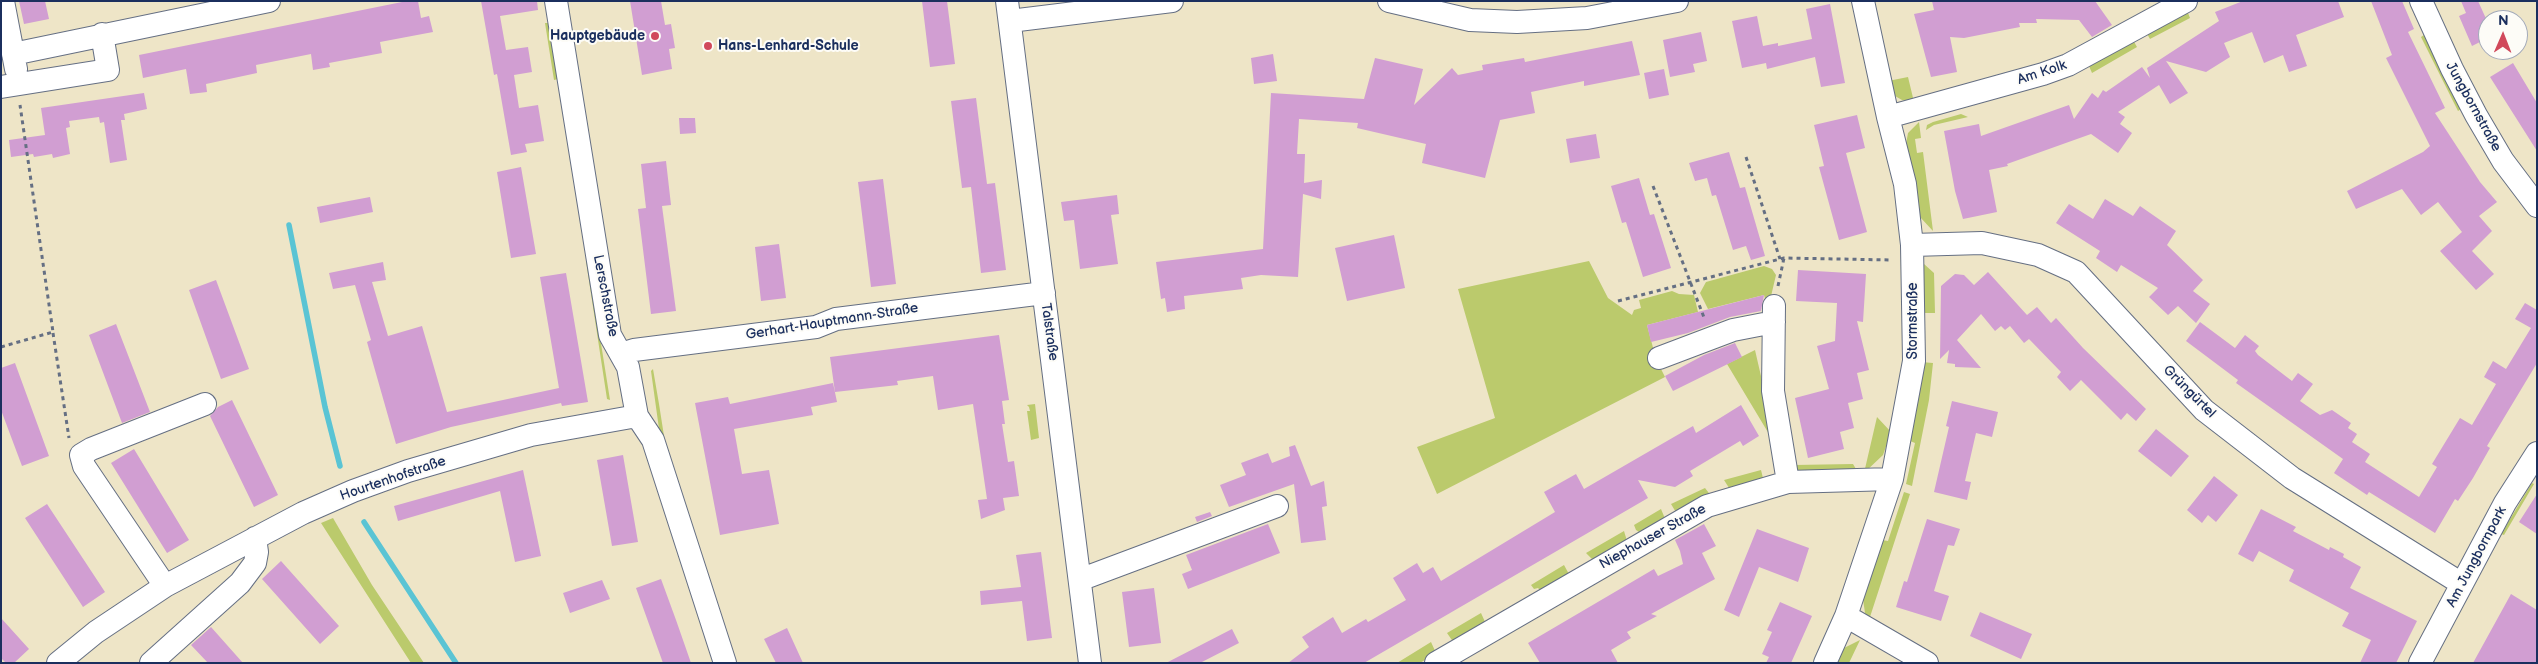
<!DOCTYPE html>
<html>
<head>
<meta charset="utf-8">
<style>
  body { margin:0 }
  #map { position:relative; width:2538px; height:664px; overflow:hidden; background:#eee5c7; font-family:"Balsamiq Sans",sans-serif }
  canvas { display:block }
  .frame { position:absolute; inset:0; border:2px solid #1b2f5e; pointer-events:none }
  .north { position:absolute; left:2478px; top:10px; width:50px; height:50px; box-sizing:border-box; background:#fdfcf7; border:1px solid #a3aaba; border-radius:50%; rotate:1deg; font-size:14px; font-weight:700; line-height:20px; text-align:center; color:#1b2f5e }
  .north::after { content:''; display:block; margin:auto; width:18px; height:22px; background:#d1495b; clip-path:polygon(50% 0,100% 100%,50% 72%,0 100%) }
</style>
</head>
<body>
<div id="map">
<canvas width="2538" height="664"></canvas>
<div class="frame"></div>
<div class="north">N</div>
</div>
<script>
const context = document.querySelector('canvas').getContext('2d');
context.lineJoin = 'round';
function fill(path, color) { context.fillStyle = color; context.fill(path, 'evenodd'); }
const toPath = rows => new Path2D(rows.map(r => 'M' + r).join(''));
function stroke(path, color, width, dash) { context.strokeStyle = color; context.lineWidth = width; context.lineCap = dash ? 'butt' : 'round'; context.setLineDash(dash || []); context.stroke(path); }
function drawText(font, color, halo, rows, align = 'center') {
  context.font = font + ' "Balsamiq Sans",sans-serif'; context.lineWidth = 4; context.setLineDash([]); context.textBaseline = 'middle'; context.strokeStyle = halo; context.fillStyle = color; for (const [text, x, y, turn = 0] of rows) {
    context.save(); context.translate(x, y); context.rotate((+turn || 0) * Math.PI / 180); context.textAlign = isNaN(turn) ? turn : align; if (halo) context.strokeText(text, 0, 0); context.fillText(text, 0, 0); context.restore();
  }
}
const green = toPath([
  [2188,13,2190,18,2150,39,2146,32],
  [545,23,548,23,558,79,554,80],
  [2424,35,2461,109,2458,111,2421,37],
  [2133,40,2137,47,2092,73,2089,66],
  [1908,77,1914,102,1902,100,1895,96,1888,81],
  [1961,114,1968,117,1934,125,1926,130,1927,125,1933,122],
  [1919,122,1921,138,1915,139,1917,153,1923,152,1933,231,1920,217,1906,144,1908,133],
  [586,261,588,262,610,400,607,399],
  [1589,261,1608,298,1632,315,1634,310,1641,308,1639,300,1672,291,1679,294,1694,295,1698,312,1647,325,1656,359,1665,377,1437,494,1417,447,1495,418,1458,289],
  [1924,264,1934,273,1935,313,1923,313],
  [1764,266,1772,269,1776,275,1768,309,1764,295,1708,309,1700,293,1706,282],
  [1755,350,1769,411,1769,434,1727,364],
  [1921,362,1933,363,1929,400,1912,486,1906,484,1915,443,1910,441],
  [653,369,659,404,664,436,660,436,651,371],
  [1035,404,1039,438,1031,440,1027,411,1030,411,1029,407,1027,405],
  [1877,417,1891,432,1883,455,1864,473],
  [1853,464,1856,469,1796,477,1794,465],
  [1761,470,1764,482,1731,491,1724,480],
  [2532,483,2534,484,2504,535,2501,534],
  [1705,488,1712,497,1677,514,1671,504],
  [1904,492,1910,494,1869,620,1865,613,1863,599,1882,540,1888,541],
  [1661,509,1666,521,1639,532,1636,530,1634,525],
  [333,518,372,585,424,663,411,663,321,523],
  [1624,531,1627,541,1595,562,1586,553],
  [1564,565,1570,576,1542,592,1538,588,1534,589,1531,585],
  [1481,613,1486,624,1454,643,1447,633],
  [1860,640,1849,663,1836,663,1844,648],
  [1431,642,1436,653,1420,663,1397,663]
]);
const stream = toPath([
  [289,225,325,407,340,466],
  [364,522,456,663]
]);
const building = toPath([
  [19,1,45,1,49,19,24,24],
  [407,1,418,1,421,18,429,16,433,32,380,42,382,53,329,63,330,67,313,70,311,54,256,65,257,73,206,84,207,92,190,94,186,69,143,78,139,55],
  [481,1,537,1,538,10,500,16,506,50,528,47,532,72,514,75,519,108,538,105,544,141,525,144,527,152,511,155,497,74,494,75],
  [630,1,661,1,665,25,671,24,675,48,669,49,672,69,642,75],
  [922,1,947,1,955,64,930,67],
  [1932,1,2095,1,2112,25,2092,37,2079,20,2036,19,2037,23,2019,23,2020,27,1964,38,1950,37,1957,72,1931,77,1914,14,1934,10],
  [2243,1,2338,1,2344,17,2296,35,2307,66,2289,72,2283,55,2264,63,2252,32,2224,43,2230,57,2206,72,2166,61,2188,93,2170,104,2159,85,2118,112,2125,117,2120,124,2132,133,2118,153,2091,134,2007,164,2008,166,1989,170,1997,212,1963,219,1955,191,1944,131,1979,124,1981,136,2069,105,2074,119,2092,93,2098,98,2103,90,2106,92,2142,67,2150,78,2147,68,2219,21,2215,12],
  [2371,1,2402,1,2414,29,2408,32,2445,108,2435,113,2480,182,2497,202,2479,216,2492,231,2472,251,2494,274,2476,290,2440,251,2462,232,2438,202,2421,215,2402,189,2356,209,2347,191,2423,152,2430,146,2386,58,2392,55],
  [2461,1,2478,1,2488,23,2488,38,2472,46,2459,16,2466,13],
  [1830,4,1845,83,1821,87,1815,57,1767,69,1766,63,1742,68,1732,21,1757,16,1763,46,1778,43,1778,46,1812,39,1806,9],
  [1701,32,1707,61,1693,64,1695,72,1670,77,1663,40],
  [1632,41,1640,75,1584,86,1584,81,1531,92,1535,113,1500,120,1485,178,1422,163,1426,144,1357,128,1358,123,1299,119,1297,154,1305,154,1304,183,1322,180,1321,199,1303,194,1298,277,1261,275,1241,278,1243,289,1184,296,1185,309,1167,312,1165,298,1161,299,1156,262,1263,249,1271,93,1364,99,1375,58,1423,69,1414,105,1452,68,1458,75,1483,70,1482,65,1524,58,1525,62],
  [1273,54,1277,81,1254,84,1251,58],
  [2513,63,2537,103,2537,151,2490,77],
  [1664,69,1669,95,1649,99,1644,73],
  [144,93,147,109,124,114,125,120,121,120,127,160,110,163,104,122,100,123,99,117,69,121,70,127,66,128,70,154,53,158,52,154,34,157,33,154,11,157,9,140,45,135,41,108],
  [976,98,987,184,995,183,1006,270,981,273,971,187,962,188,951,101],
  [1857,115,1865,148,1846,153,1867,232,1839,240,1819,167,1824,166,1814,125],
  [679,118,695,118,696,133,680,134],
  [1596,134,1600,158,1570,163,1566,139],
  [1729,152,1740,188,1745,187,1765,256,1751,260,1746,246,1733,250,1716,195,1712,196,1707,178,1695,181,1689,163],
  [666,161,671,205,662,206,676,311,651,314,638,209,646,208,641,164],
  [521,167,536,254,511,258,497,172],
  [1639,178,1650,215,1654,214,1671,268,1643,277,1626,222,1622,223,1611,186],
  [883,179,896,284,871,287,858,182],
  [1117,195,1119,214,1111,215,1118,264,1080,269,1074,220,1064,221,1061,202],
  [370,197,373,212,320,223,317,207],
  [2105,199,2133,216,2140,206,2176,231,2167,245,2203,280,2193,291,2210,304,2196,323,2178,306,2168,315,2149,297,2158,288,2121,265,2117,272,2096,258,2100,251,2056,223,2069,204,2093,219],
  [1394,235,1405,288,1347,301,1335,248],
  [779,244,786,298,761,301,755,247],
  [383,262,386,280,372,282,388,336,422,326,447,412,559,388,540,277,566,273,588,402,562,406,561,403,451,427,396,444,367,342,371,340,355,285,333,289,329,273],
  [1798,270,1866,274,1863,322,1857,321,1869,370,1857,373,1863,399,1848,403,1854,428,1840,432,1844,449,1808,458,1795,398,1829,389,1817,346,1835,341,1837,303,1796,301],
  [1988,272,2027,315,2037,307,2051,323,2056,318,2083,348,2146,409,2136,421,2127,413,2121,420,2081,380,2070,391,2057,377,2061,372,2029,339,2024,343,2010,326,2005,330,2001,326,1995,331,1981,314,1957,340,1981,368,1955,367,1955,364,1947,363,1949,350,1940,359,1941,286,1955,274,1964,275,1974,285],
  [216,280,249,369,221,379,189,290],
  [1764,295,1761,311,1730,317,1688,333,1651,342,1647,325],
  [2525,303,2537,310,2537,363,2487,446,2490,448,2473,478,2458,501,2455,499,2435,533,2369,492,2367,495,2334,473,2343,459,2236,383,2238,380,2186,341,2200,322,2235,348,2245,335,2259,346,2255,351,2258,355,2292,381,2298,373,2313,384,2300,401,2320,415,2332,410,2351,423,2348,428,2357,434,2352,442,2370,454,2365,462,2419,497,2437,467,2432,464,2460,418,2472,425,2496,384,2484,377,2493,361,2506,369,2531,328,2515,319],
  [116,324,150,412,122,423,89,335],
  [999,335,1009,400,1002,401,1005,424,1002,424,1008,462,1014,461,1019,496,1003,498,1005,510,981,519,978,500,987,499,973,404,938,410,933,376,897,381,898,385,835,392,830,357],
  [1735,343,1742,357,1673,391,1665,376,1704,355],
  [15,363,49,456,22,466,1,410,1,368],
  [833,383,837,402,811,407,813,415,734,429,742,474,769,470,779,524,720,535,695,403,728,397,730,404],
  [232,400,278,495,254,507,210,416,218,407],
  [1952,401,1998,412,1992,437,1976,433,1965,481,1971,482,1967,500,1934,492,1949,427,1946,426],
  [1741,405,1759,436,1743,446,1740,441,1690,471,1693,476,1675,487,1638,480,1648,498,1364,663,1288,663,1309,647,1302,637,1333,617,1342,633,1366,619,1368,622,1406,600,1393,578,1417,563,1423,573,1433,567,1441,581,1555,512,1544,492,1576,474,1584,489,1693,426,1696,433],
  [2156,429,2189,456,2171,477,2138,451],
  [1295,445,1311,486,1324,481,1327,506,1322,507,1326,540,1301,543,1294,484,1229,507,1220,485,1246,475,1241,463,1268,453,1272,463,1290,456,1289,447],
  [134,449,189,540,167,553,111,463],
  [623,455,638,542,612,546,597,460],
  [523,470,541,556,515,562,500,491,398,521,394,506],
  [2214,476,2238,495,2216,522,2208,515,2202,523,2187,510],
  [2537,494,2537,534,2519,522],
  [47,504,105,592,83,607,25,518],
  [2261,509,2296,527,2293,531,2329,550,2330,547,2344,554,2343,557,2361,567,2350,588,2417,621,2396,663,2360,663,2371,640,2342,626,2349,613,2289,581,2294,570,2259,551,2253,562,2238,554],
  [1210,512,1212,516,1197,522,1195,517],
  [1927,519,1960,529,1954,546,1948,545,1934,591,1949,596,1941,621,1896,607,1904,581,1907,582],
  [1268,524,1280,553,1188,589,1182,574,1192,570,1186,555],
  [1704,524,1716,546,1702,553,1715,579,1651,614,1657,616,1627,632,1631,638,1611,650,1618,663,1540,663,1528,643,1654,569,1658,576,1683,564,1680,551,1675,540],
  [1757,529,1809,548,1798,582,1759,567,1739,617,1724,610],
  [1041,552,1052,638,1027,641,1022,601,981,605,980,591,1021,587,1016,555],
  [281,561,339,626,320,644,262,579],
  [661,579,676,620,691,663,663,663,636,588],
  [602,580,610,599,570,613,563,593],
  [1154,588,1161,643,1129,647,1122,592],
  [2511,594,2537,610,2537,663,2473,663],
  [1780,602,1812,616,1791,663,1766,663,1769,657,1762,654,1772,632,1767,630],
  [1980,612,2032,634,2021,659,1970,636],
  [1,618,29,649,14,663,6,663,1,658],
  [211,627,243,663,208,663,191,645],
  [787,628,803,663,776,663,764,639],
  [1232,629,1239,643,1200,663,1166,663]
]);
const path = toPath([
  [1746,157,1780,259],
  [1653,186,1705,320],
  [1778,286,1784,258],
  [1618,301,1784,258,1892,260],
  [53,333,69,438],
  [1,347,53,332,20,105]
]);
const minor = toPath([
  [3,1,16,69],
  [556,1,610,335,628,367,637,416,653,440,725,663],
  [1007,1,1090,663],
  [1389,1,1470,20,1517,22,1587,18,1677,1],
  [2421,1,2452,69,2476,115,2503,161,2537,206],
  [1010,21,1172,1],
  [13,54,269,1],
  [1,87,108,70,102,34],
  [1888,117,2043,74,2068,65,2186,1],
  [1912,245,1982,243,2038,255,2076,272,2204,410,2292,478,2462,584],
  [1774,306,1773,391,1788,482],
  [621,354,634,350,816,327,836,319,1044,293],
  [1659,358,1733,330,1774,322],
  [1082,579,1277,506],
  [165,586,84,466,81,455,91,449,205,404],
  [1846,616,1927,663],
  [58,663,96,632,165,586,303,513,353,491,408,471,531,435,637,416],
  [151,663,240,583,255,563,257,552,255,538],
  [1436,663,1707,506,1788,482,1892,479],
  [1825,663,1846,616,1892,479,1914,361,1912,245,1905,184,1888,117,1863,1],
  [2420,663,2505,503,2537,453]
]);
const markers = [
  [655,36,5,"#d1495b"],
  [708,46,5,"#d1495b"]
];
const poiNames = [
  ["Hauptgebäude",645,36],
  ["Hans-Lenhard-Schule",718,46,"left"]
];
const streetNames = [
  ["Am Kolk",2042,73,-18],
  ["Jungbornstraße",2473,107,61],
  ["Lerschstraße",605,296,79],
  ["Stormstraße",1913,321,-90],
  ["Gerhart-Hauptmann-Straße",832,322,-9],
  ["Talstraße",1049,332,82],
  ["Grüngürtel",2189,392,45],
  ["Hourtenhofstraße",393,479,-19],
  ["Niephauser Straße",1653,537,-29],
  ["Am Jungbornpark",2477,557,-62]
];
fill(green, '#bbca6c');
stroke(stream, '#5ac4d4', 5.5);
fill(building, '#d19ed2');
stroke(minor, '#656f83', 24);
stroke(path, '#656f83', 3, [4, 4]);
stroke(minor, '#fff', 22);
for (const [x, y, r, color] of markers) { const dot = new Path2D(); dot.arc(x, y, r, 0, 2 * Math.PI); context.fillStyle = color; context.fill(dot); stroke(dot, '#fdfcf7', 2); }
drawText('bold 14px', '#1b2f5e', '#fdfcf7', poiNames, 'right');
drawText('14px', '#1b2f5e', '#fdfcf7', streetNames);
</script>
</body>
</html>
